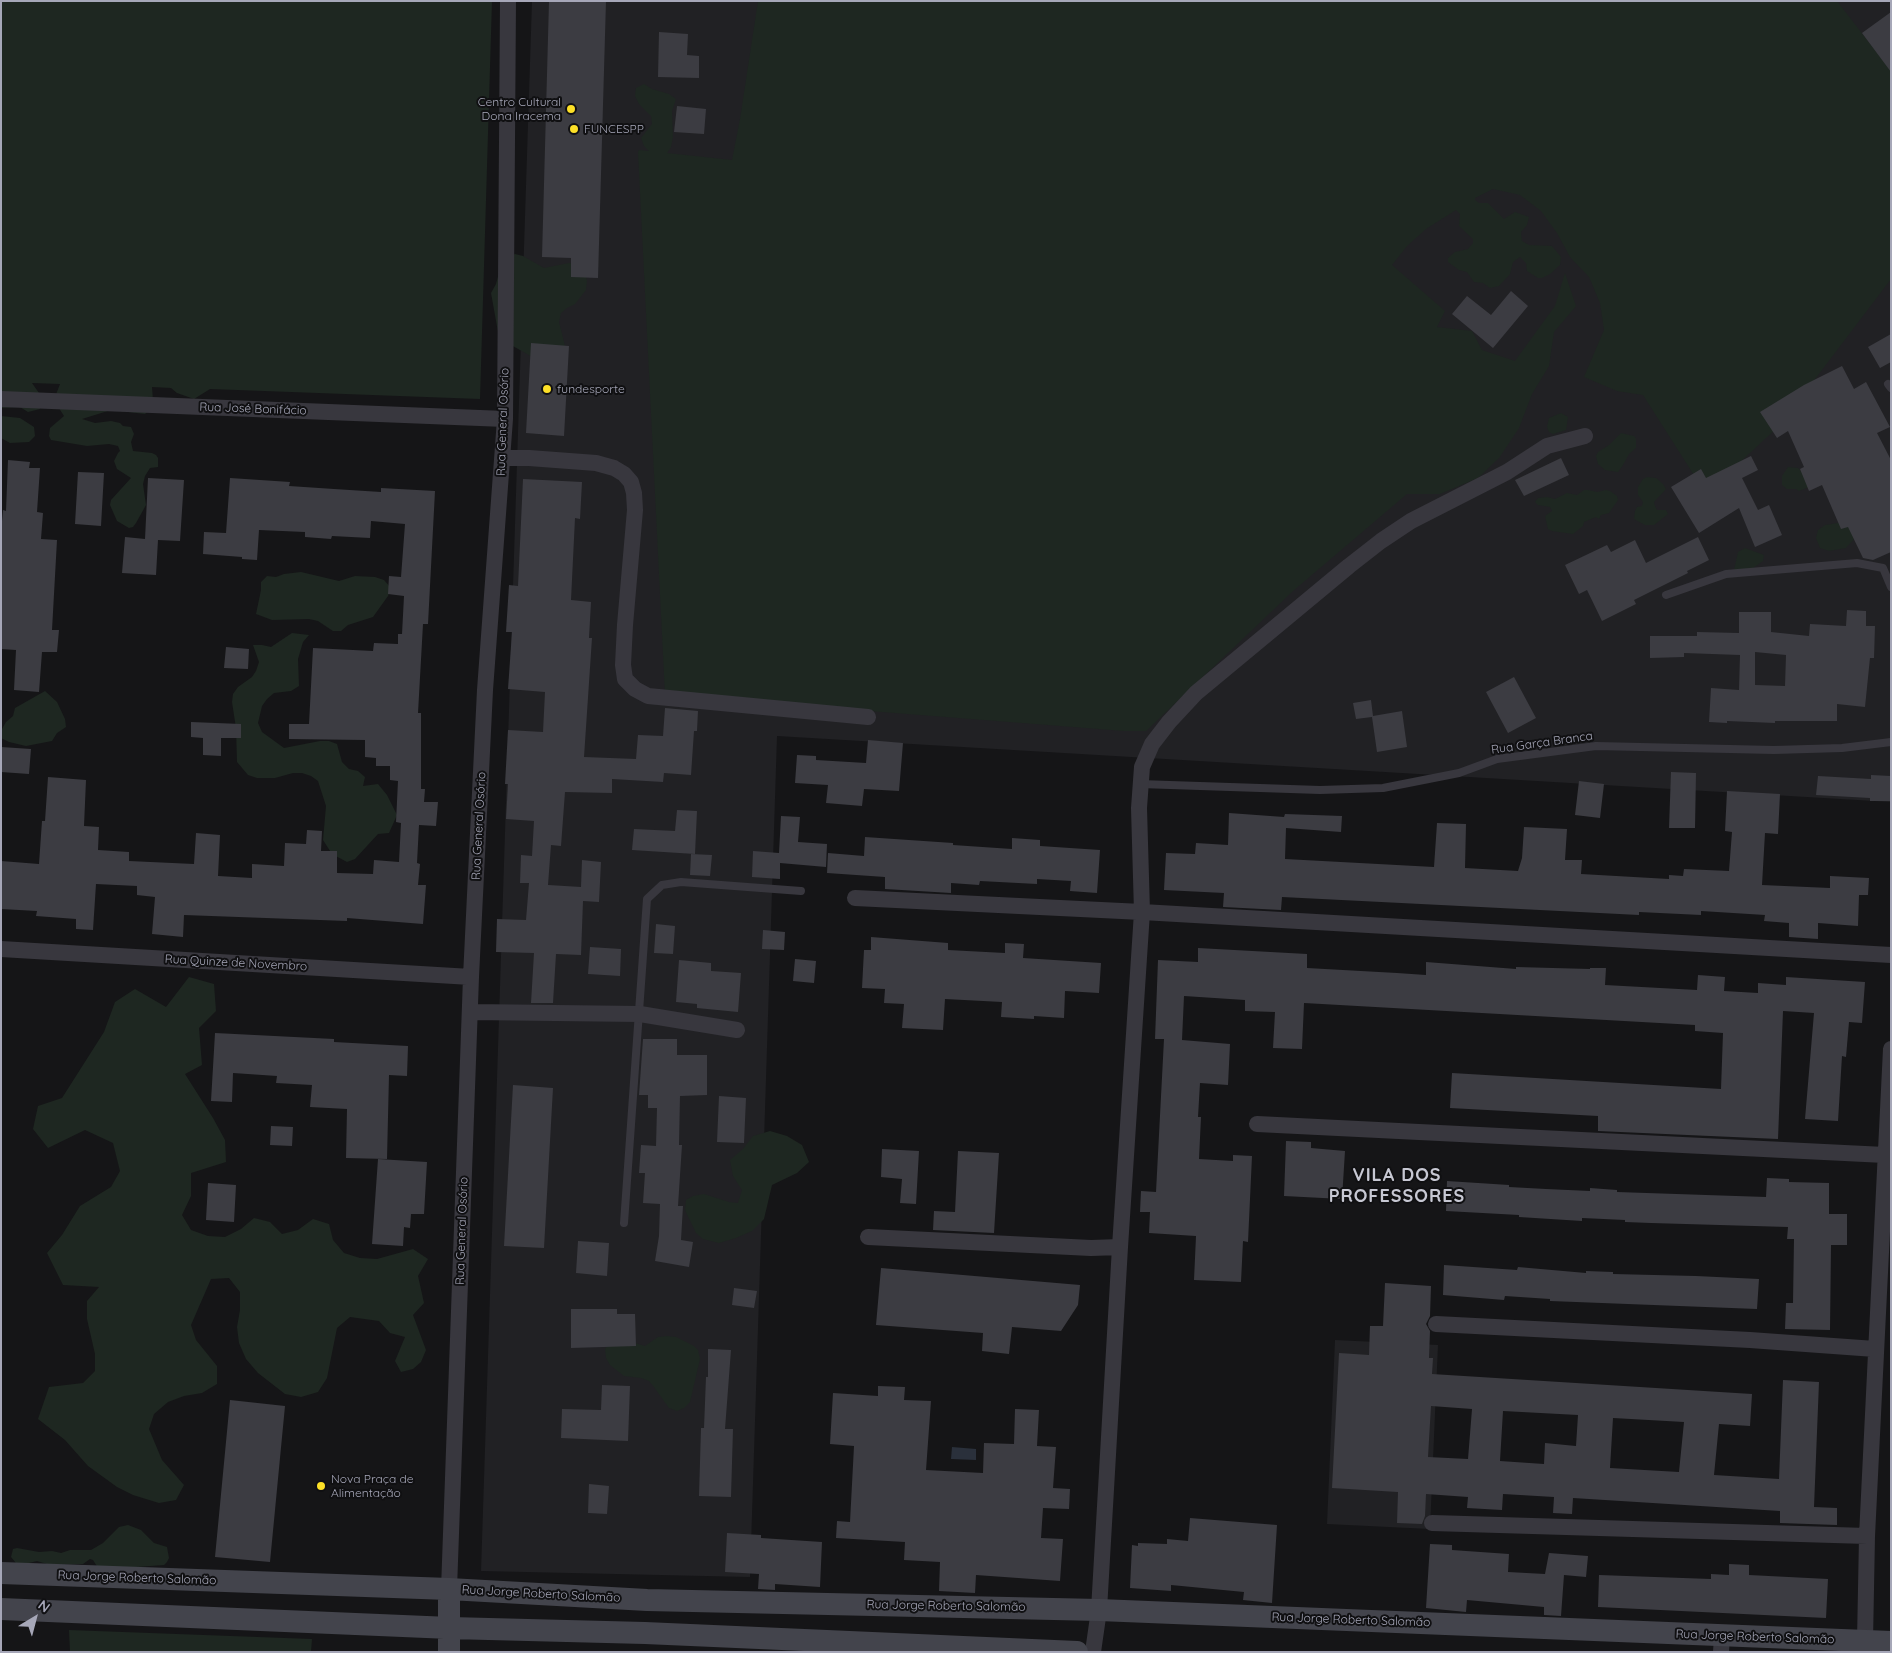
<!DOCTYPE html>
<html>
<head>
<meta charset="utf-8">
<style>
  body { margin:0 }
  #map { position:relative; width:1892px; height:1653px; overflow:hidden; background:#151517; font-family:Quicksand,sans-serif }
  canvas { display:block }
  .frame { position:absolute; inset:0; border:2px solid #a6a7b8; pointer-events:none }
  .north { position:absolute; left:10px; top:1593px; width:50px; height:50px; -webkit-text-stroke:4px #101012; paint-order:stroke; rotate:37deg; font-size:14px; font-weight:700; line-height:20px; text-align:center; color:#a6a7b8 }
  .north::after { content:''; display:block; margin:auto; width:18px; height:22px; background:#a6a7b8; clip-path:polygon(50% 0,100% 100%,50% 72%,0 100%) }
</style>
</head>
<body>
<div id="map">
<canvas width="1892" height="1653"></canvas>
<div class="frame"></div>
<div class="north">N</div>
</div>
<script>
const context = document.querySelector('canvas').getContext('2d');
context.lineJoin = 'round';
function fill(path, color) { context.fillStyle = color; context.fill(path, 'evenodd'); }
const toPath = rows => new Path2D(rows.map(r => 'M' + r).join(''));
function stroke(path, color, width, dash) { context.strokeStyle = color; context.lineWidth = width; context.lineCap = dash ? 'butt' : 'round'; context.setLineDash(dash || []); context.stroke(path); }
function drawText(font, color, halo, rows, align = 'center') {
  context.font = font + ' Quicksand,sans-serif'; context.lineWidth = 4; context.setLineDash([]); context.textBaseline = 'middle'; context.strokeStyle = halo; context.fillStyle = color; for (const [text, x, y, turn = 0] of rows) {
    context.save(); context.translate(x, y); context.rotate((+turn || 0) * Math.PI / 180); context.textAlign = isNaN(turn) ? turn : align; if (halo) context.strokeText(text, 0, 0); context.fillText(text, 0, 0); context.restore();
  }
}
const built = toPath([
  [532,1,1891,1,1891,802,777,736,750,1577,481,1571],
  [1335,1340,1438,1345,1430,1529,1327,1524]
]);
const green = toPath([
  [1,1,492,1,480,399,210,389,194,399,177,393,171,388,152,387,153,400,151,408,145,414,111,410,82,419,95,423,111,421,120,423,123,426,131,427,134,434,131,442,133,451,152,453,156,455,158,458,158,467,150,468,145,476,143,484,146,505,136,523,133,527,129,528,117,521,110,505,111,500,131,478,117,469,114,461,118,453,120,451,118,446,109,444,87,446,51,440,49,436,50,428,64,416,57,405,55,397,60,384,32,383,39,393,40,409,28,412,20,407,1,408],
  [758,1,1837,1,1891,71,1891,279,1781,424,1706,494,1643,395,1617,391,1584,377,1604,330,1600,303,1589,277,1570,257,1557,233,1541,211,1520,195,1493,189,1475,198,1475,200,1479,203,1488,203,1504,219,1515,212,1529,217,1527,225,1521,232,1522,241,1529,245,1552,246,1561,257,1560,265,1550,274,1542,278,1538,278,1527,271,1526,263,1520,257,1513,262,1510,274,1499,286,1490,288,1483,283,1474,282,1467,272,1459,270,1448,262,1448,258,1455,252,1468,249,1473,243,1473,239,1459,226,1460,214,1456,210,1426,229,1407,246,1392,265,1445,311,1437,327,1472,331,1482,350,1515,361,1555,306,1565,273,1576,306,1554,332,1549,366,1532,394,1519,428,1499,458,1478,478,1440,494,1407,494,1293,591,1146,731,1124,731,665,695,638,152,639,150,649,151,644,146,641,138,652,124,651,116,639,104,635,96,636,88,644,84,652,89,669,94,676,99,672,111,673,137,671,147,667,153,732,160,740,119],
  [515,254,523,256,544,268,569,263,577,265,585,273,587,281,586,290,575,304,567,308,561,313,559,322,567,354,536,359,511,345,498,332,491,293,496,284,501,265,507,257],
  [1561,413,1568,417,1566,430,1553,434,1549,432,1547,427,1549,418],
  [1,416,20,418,34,427,35,436,29,442,10,443,1,438],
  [1621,433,1634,436,1636,439,1636,448,1629,454,1623,465,1618,472,1605,470,1598,464,1596,456,1598,452,1609,445],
  [1788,467,1798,468,1801,471,1809,487,1799,491,1796,489,1787,489,1782,485,1782,476],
  [1647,477,1656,478,1663,484,1666,489,1654,502,1655,506,1657,510,1666,510,1668,514,1654,525,1645,525,1634,519,1635,511,1637,507,1642,506,1643,502,1638,495,1638,487,1643,479],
  [1584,490,1588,490,1597,492,1606,490,1610,491,1617,496,1618,500,1609,513,1601,515,1599,519,1596,517,1584,522,1583,526,1573,534,1552,531,1548,529,1545,516,1552,511,1550,507,1538,505,1535,502,1538,498,1547,497,1555,499,1567,493,1577,495],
  [1844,522,1848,523,1854,539,1846,548,1829,551,1820,548,1816,538,1818,530,1825,525],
  [1745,548,1764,555,1763,561,1746,573,1734,570,1738,552],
  [301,572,339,581,355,576,375,577,384,580,391,588,388,596,373,617,348,625,341,631,333,631,318,621,309,619,272,620,256,614,261,590,261,582,267,576,276,577,284,574],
  [292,633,309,635,303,642,298,659,299,686,291,691,274,693,267,699,262,706,258,723,262,732,284,748,320,741,329,741,337,744,342,762,349,769,358,771,365,777,363,786,378,784,387,795,397,815,389,833,378,834,355,859,347,862,332,854,323,840,326,806,318,781,311,776,302,773,293,773,275,778,257,778,248,775,237,762,236,728,232,702,233,694,238,687,252,677,256,671,259,662,253,645,262,645,271,647],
  [45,691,57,702,65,719,66,727,57,733,52,741,26,746,9,742,1,738,2,729,6,722,13,716,15,708],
  [189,977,214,984,216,1011,199,1028,202,1065,185,1074,213,1118,225,1140,226,1162,191,1173,191,1196,182,1215,191,1230,208,1236,225,1237,241,1229,254,1218,270,1222,282,1234,298,1230,313,1219,329,1224,333,1240,344,1253,360,1258,377,1259,413,1249,428,1259,418,1276,424,1303,413,1315,426,1350,421,1362,413,1369,401,1372,395,1361,405,1337,390,1333,379,1321,350,1317,337,1328,327,1378,318,1392,301,1397,285,1394,258,1373,246,1359,239,1343,237,1327,240,1310,240,1292,229,1278,211,1279,191,1325,196,1340,217,1366,217,1384,202,1393,184,1396,168,1402,154,1414,149,1429,162,1460,184,1485,176,1500,159,1503,133,1495,117,1487,88,1466,65,1440,38,1419,49,1387,83,1383,95,1371,95,1354,87,1319,87,1301,99,1287,63,1285,47,1253,62,1235,80,1206,111,1187,120,1171,113,1143,85,1130,48,1148,33,1129,38,1106,62,1098,104,1032,115,1002,135,989,166,1007],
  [770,1131,787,1136,802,1145,809,1162,797,1173,772,1185,764,1219,752,1231,736,1238,719,1243,703,1239,696,1233,685,1210,686,1200,693,1196,704,1194,729,1202,738,1203,742,1190,733,1176,730,1160,743,1149,753,1136],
  [667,1336,676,1337,694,1346,698,1350,700,1359,690,1402,684,1408,677,1411,669,1408,654,1387,649,1381,641,1378,624,1376,610,1365,606,1358,605,1349,610,1342,628,1341,645,1346,658,1337],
  [128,1525,141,1530,154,1543,167,1547,169,1558,167,1562,164,1565,137,1567,98,1568,93,1560,90,1559,83,1564,50,1565,37,1561,29,1563,16,1563,11,1557,13,1549,17,1548,39,1552,52,1551,61,1553,70,1550,91,1550,103,1543,119,1527],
  [69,1630,312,1639,311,1652,70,1652]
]);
const water = toPath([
  [952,1447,976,1449,976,1460,951,1459]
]);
const building = toPath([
  [549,1,606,1,598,278,571,277,571,258,542,257],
  [1891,12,1891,72,1862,33],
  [659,32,688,34,687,55,699,56,699,78,658,77],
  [677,106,706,109,704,134,674,132],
  [1511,291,1528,306,1493,348,1452,314,1467,296,1491,315],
  [1891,334,1891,362,1880,368,1868,347],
  [531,343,569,346,564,436,526,433],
  [1842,366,1854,389,1866,382,1890,427,1877,433,1891,460,1891,552,1873,560,1863,558,1848,527,1841,529,1822,485,1809,491,1800,469,1804,467,1788,431,1777,438,1760,412,1804,385],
  [1751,456,1758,470,1742,478,1758,510,1769,505,1782,535,1755,547,1739,508,1699,533,1671,487,1701,469,1706,478],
  [1561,458,1569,475,1524,496,1515,480],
  [8,460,30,462,29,468,40,468,37,512,43,513,41,539,57,540,52,630,59,630,57,652,42,652,39,692,14,690,16,650,1,649,1,532,3,510,6,511],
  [78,472,104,473,101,526,75,524],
  [148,478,184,480,180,541,158,540,156,575,122,573,125,537,145,539],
  [230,478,290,482,289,486,334,489,381,492,381,488,435,491,428,624,423,624,418,713,421,713,421,789,425,789,424,802,438,802,436,826,419,825,417,863,420,864,418,885,426,885,423,924,347,918,347,921,184,915,183,937,152,934,155,897,137,895,137,886,96,884,93,930,76,929,76,919,36,916,37,911,1,909,1,861,39,864,42,821,45,821,48,777,86,780,84,826,99,827,98,850,129,852,129,861,194,864,196,833,220,835,218,876,252,878,252,864,284,866,285,843,306,844,307,830,322,831,321,851,337,851,337,873,373,874,374,860,399,862,401,823,396,822,398,781,390,780,390,766,376,766,376,758,365,757,365,740,289,739,289,724,309,724,313,648,373,651,374,643,398,644,398,634,402,634,404,596,388,594,389,576,401,577,405,524,371,521,370,538,332,536,331,539,305,537,305,532,259,530,257,560,242,559,242,557,203,554,204,532,226,533],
  [523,479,582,482,580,519,575,518,571,600,591,602,589,638,592,638,584,757,636,759,638,735,663,736,665,708,698,711,697,731,694,731,691,775,664,773,663,782,612,779,612,793,565,792,561,846,551,845,548,885,581,887,582,860,601,862,599,902,583,901,581,955,556,954,553,1003,531,1003,534,953,496,952,497,919,526,920,529,883,520,883,521,855,532,856,534,821,506,819,508,784,505,784,508,730,543,732,545,692,508,689,512,632,506,632,509,585,518,586],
  [1698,537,1709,560,1687,571,1688,573,1634,600,1636,604,1602,621,1587,590,1579,594,1565,565,1607,545,1611,552,1635,540,1646,563],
  [1847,610,1866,611,1866,626,1875,626,1874,658,1870,658,1865,707,1837,704,1837,721,1775,721,1775,723,1727,721,1727,723,1709,722,1711,688,1739,690,1740,655,1684,653,1684,657,1650,658,1650,636,1697,636,1697,632,1739,633,1739,612,1771,612,1771,632,1809,636,1810,624,1846,626],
  [1755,652,1786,655,1785,686,1755,685],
  [226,647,249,649,248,669,224,668],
  [1514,677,1536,718,1508,733,1486,692],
  [1371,700,1373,716,1402,711,1407,747,1377,752,1372,717,1356,719,1353,703],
  [191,722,241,724,241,738,221,738,221,756,203,755,203,738,191,737],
  [868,740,903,743,899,791,864,789,862,806,826,803,828,785,795,783,797,755,816,756,816,760,866,763],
  [1,747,31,749,29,774,1,772],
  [1671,772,1696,773,1695,828,1669,828],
  [1871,775,1891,776,1891,801,1870,801,1870,798,1816,795,1818,776,1871,779],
  [1579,781,1604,784,1600,818,1575,815],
  [1727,791,1780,794,1778,834,1765,833,1762,885,1830,888,1830,876,1869,878,1868,895,1859,895,1858,926,1818,923,1818,939,1789,937,1789,923,1764,921,1765,915,1701,911,1701,915,1639,912,1639,915,1282,897,1281,910,1223,907,1224,893,1164,890,1166,853,1195,854,1196,843,1228,845,1229,813,1284,817,1285,814,1342,816,1341,832,1286,828,1285,859,1434,867,1437,823,1466,824,1465,868,1518,871,1522,858,1524,827,1567,829,1565,860,1582,860,1581,874,1669,879,1669,875,1683,876,1684,869,1729,871,1732,832,1725,831],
  [677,810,697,811,695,854,632,850,634,829,675,831],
  [781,816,800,817,798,842,827,844,826,867,780,863,780,879,752,877,753,851,779,853],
  [865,837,953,843,953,845,1012,849,1012,838,1040,840,1040,846,1100,850,1097,893,1070,891,1071,881,1037,879,1037,884,980,881,979,885,951,883,951,893,885,889,885,877,827,873,828,853,864,856],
  [691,854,712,855,710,876,690,875],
  [656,924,675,926,673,954,654,953],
  [763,930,785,932,784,950,762,949],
  [871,937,948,943,948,950,1005,953,1005,943,1024,944,1023,958,1101,963,1099,993,1065,991,1064,1018,1034,1016,1034,1019,1001,1017,1002,1002,945,999,943,1030,902,1028,904,1004,884,1003,885,989,862,988,864,950,871,950],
  [590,947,621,949,620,976,588,974],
  [1198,948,1307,954,1307,968,1397,973,1426,975,1426,962,1516,969,1516,967,1590,969,1590,968,1606,968,1605,985,1697,990,1698,975,1725,977,1724,991,1758,993,1758,983,1786,985,1786,977,1865,982,1862,1023,1849,1022,1846,1057,1842,1056,1838,1121,1805,1119,1814,1013,1783,1011,1778,1139,1710,1136,1598,1131,1598,1116,1450,1108,1452,1073,1721,1089,1723,1033,1695,1031,1695,1025,1304,1003,1302,1049,1273,1048,1275,1012,1245,1011,1245,1000,1184,996,1182,1040,1230,1044,1228,1085,1200,1083,1198,1117,1201,1117,1199,1159,1233,1161,1233,1155,1252,1156,1248,1242,1243,1241,1241,1282,1194,1280,1196,1236,1149,1233,1150,1212,1140,1212,1141,1191,1156,1192,1164,1039,1155,1039,1158,960,1198,962],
  [795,959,816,961,814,983,793,981],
  [679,960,711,963,711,971,741,973,738,1012,697,1008,697,1004,676,1002],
  [215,1033,334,1039,334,1042,408,1046,407,1076,389,1075,387,1159,346,1158,347,1109,310,1107,312,1085,276,1083,277,1076,233,1073,232,1102,211,1101],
  [643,1039,677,1039,677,1055,707,1055,707,1095,680,1096,679,1145,682,1145,678,1206,683,1206,681,1240,693,1242,689,1267,655,1261,659,1236,660,1204,643,1203,645,1173,639,1173,641,1145,656,1146,657,1108,648,1108,648,1095,639,1095],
  [513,1085,553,1088,544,1248,504,1246],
  [719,1096,746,1098,744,1143,717,1142],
  [271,1126,293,1127,292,1146,270,1145],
  [1286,1141,1311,1142,1311,1148,1345,1151,1342,1199,1284,1196],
  [882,1149,919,1151,916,1204,900,1203,902,1179,881,1177],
  [958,1151,999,1153,994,1233,933,1230,934,1211,955,1212],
  [378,1159,427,1162,424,1214,411,1214,410,1228,404,1227,403,1246,372,1244],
  [1767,1178,1789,1179,1789,1182,1829,1183,1829,1214,1847,1214,1847,1245,1831,1245,1830,1330,1785,1329,1786,1303,1793,1303,1794,1239,1787,1239,1788,1227,1651,1223,1625,1222,1625,1220,1582,1218,1582,1221,1519,1217,1519,1215,1446,1211,1447,1181,1509,1185,1509,1187,1546,1189,1590,1191,1590,1188,1617,1190,1617,1192,1766,1197],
  [208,1183,236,1185,234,1222,206,1220],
  [578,1241,609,1243,607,1276,576,1273],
  [1444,1265,1517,1270,1518,1267,1586,1273,1586,1271,1613,1272,1613,1274,1696,1276,1759,1279,1757,1309,1550,1301,1550,1299,1505,1296,1504,1300,1443,1295],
  [881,1268,1080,1285,1078,1305,1061,1331,1012,1327,1009,1354,982,1351,983,1333,876,1325],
  [1385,1283,1431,1286,1430,1316,1426,1324,1430,1331,1429,1358,1433,1358,1432,1374,1752,1394,1750,1426,1719,1424,1714,1475,1779,1479,1783,1380,1819,1382,1814,1507,1837,1508,1837,1525,1780,1523,1780,1511,1573,1498,1572,1514,1553,1513,1554,1497,1503,1494,1502,1510,1467,1508,1468,1497,1426,1494,1425,1516,1422,1524,1397,1523,1398,1492,1332,1488,1339,1353,1369,1355,1370,1326,1383,1326],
  [1431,1406,1472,1409,1468,1459,1428,1457],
  [1503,1411,1578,1415,1576,1446,1545,1443,1544,1464,1500,1461],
  [1613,1418,1684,1422,1679,1472,1610,1468],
  [734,1288,757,1291,754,1308,732,1305],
  [571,1309,617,1309,617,1314,635,1314,636,1346,571,1348],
  [708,1349,731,1350,725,1429,733,1429,731,1497,699,1496,701,1428,704,1428,706,1377,708,1377],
  [602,1385,630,1386,628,1441,561,1438,562,1409,601,1410],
  [878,1386,905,1387,904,1400,931,1401,926,1470,983,1473,984,1443,1014,1444,1015,1409,1039,1410,1037,1446,1056,1447,1053,1488,1070,1489,1069,1509,1043,1508,1041,1538,1063,1539,1060,1581,976,1575,975,1593,939,1591,940,1562,904,1560,905,1542,836,1538,837,1521,850,1522,854,1446,830,1444,833,1393,878,1396],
  [230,1400,285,1406,270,1562,215,1557],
  [589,1484,609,1486,607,1514,588,1513],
  [1190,1518,1277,1525,1272,1603,1243,1600,1244,1592,1171,1585,1171,1591,1130,1588,1132,1545,1138,1546,1138,1543,1167,1544,1167,1539,1188,1541],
  [727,1533,761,1535,761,1538,822,1542,820,1587,775,1584,775,1590,758,1589,759,1574,725,1572],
  [1430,1544,1452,1545,1452,1550,1509,1554,1508,1572,1545,1574,1549,1553,1588,1556,1586,1577,1564,1575,1561,1616,1544,1615,1544,1607,1467,1600,1466,1612,1426,1608],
  [1729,1564,1749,1565,1749,1575,1828,1579,1826,1618,1598,1607,1599,1575,1711,1579,1711,1574,1729,1575]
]);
const lane = toPath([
  [1888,384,1891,388],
  [1666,595,1726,574,1857,563,1883,568,1891,587],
  [1140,784,1320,790,1383,788,1459,773,1497,759,1596,746,1774,750,1842,748,1891,742],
  [624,1223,647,899,662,885,681,882,801,891]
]);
const street = toPath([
  [1,399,505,419],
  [503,458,529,458,596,463,614,468,624,474,631,482,634,493,635,510,625,625,623,665,625,679,635,689,648,696,868,717],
  [855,898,1142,912,1891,955],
  [1,949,471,977],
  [471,1012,640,1014,737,1030],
  [1257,1124,1885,1155],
  [868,1237,1091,1248,1120,1247],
  [1436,1324,1750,1340,1875,1349],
  [1432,1523,1867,1536],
  [449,1589,471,977,485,690,505,419,508,1],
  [1865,1641,1867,1536,1891,1049],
  [1093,1652,1099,1610,1120,1247,1142,912,1139,808,1142,767,1152,744,1169,722,1196,693,1349,566,1381,541,1411,521,1507,472,1547,446,1585,436],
  [1721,1652,1722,1636]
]);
const secondary = toPath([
  [1,1573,449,1589,647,1600,1099,1610,1891,1642],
  [449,1589,449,1652],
  [1,1609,450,1628,645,1633,1077,1652]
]);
const markers = [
  [571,109,5,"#fde027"],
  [574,129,5,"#fde027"],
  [547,389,5,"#fde027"],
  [321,1486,5,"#fde027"]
];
const poiNames = [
  ["Centro Cultural",561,102,"right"],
  ["Dona Iracema",561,116,"right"],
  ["FUNCESPP",584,129],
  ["fundesporte",557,389],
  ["Nova Praça de",331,1479],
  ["Alimentação",331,1493]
];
const streetNames = [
  ["Rua José Bonifácio",253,409,2],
  ["Rua General Osório",503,422,-88],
  ["Rua Garça Branca",1542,743,-8],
  ["Rua General Osório",479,826,-87],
  ["Rua Quinze de Novembro",236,963,3],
  ["Rua General Osório",462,1231,-88],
  ["Rua Jorge Roberto Salomão",137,1578,2],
  ["Rua Jorge Roberto Salomão",541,1594,3],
  ["Rua Jorge Roberto Salomão",946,1606,1],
  ["Rua Jorge Roberto Salomão",1351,1620,2],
  ["Rua Jorge Roberto Salomão",1755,1637,2]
];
const districtNames = [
  ["VILA DOS",1397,1176],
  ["PROFESSORES",1397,1197]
];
fill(built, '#212124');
fill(green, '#1e2721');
fill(water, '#2a303b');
fill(building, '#3c3c42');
stroke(lane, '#38373e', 8);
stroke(street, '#38373e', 16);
stroke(secondary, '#43444c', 22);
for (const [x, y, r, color] of markers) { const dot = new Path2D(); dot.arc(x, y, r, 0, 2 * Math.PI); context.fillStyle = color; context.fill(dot); stroke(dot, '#101012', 2); }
drawText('12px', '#a6a7b8', '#101012', poiNames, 'left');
drawText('12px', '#a6a7b8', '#101012', streetNames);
context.letterSpacing = '1px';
drawText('bold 18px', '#c7c8d3', '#101012', districtNames);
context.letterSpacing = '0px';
</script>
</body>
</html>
